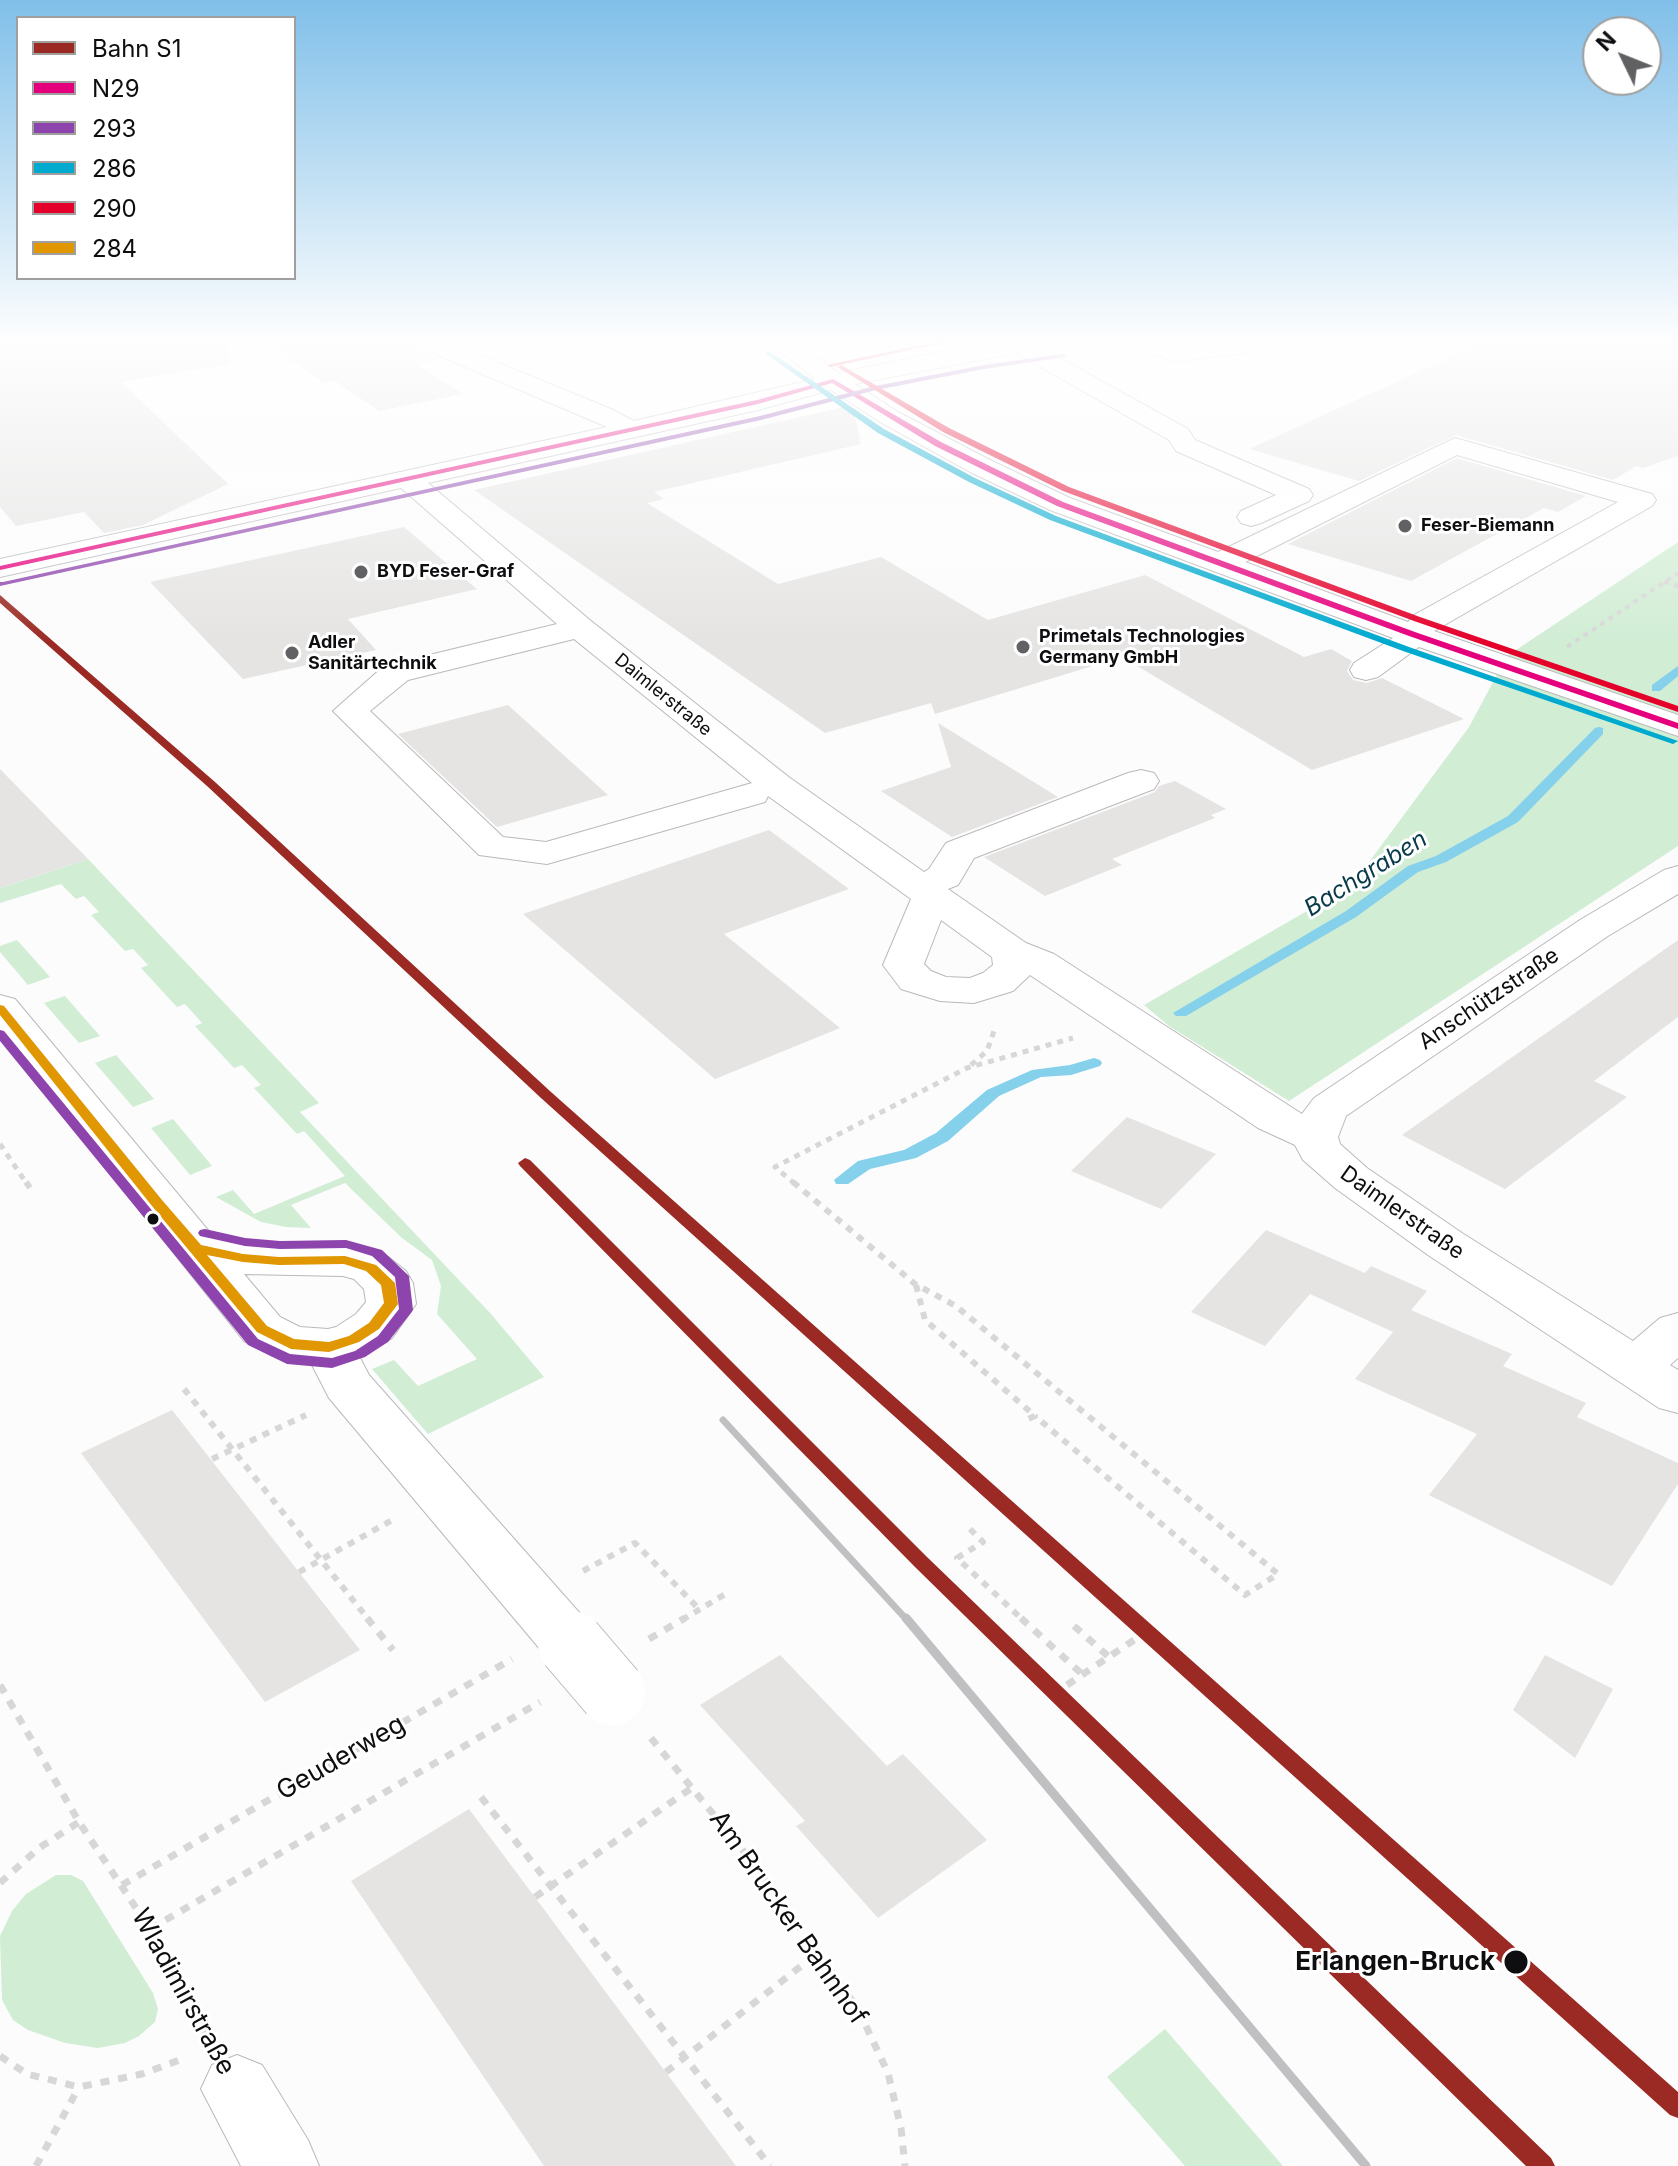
<!DOCTYPE html>
<html>
<head>
<meta charset="utf-8">
<style>
  body { margin:0 }
  #map { position:relative; width:1678px; height:2166px; overflow:hidden; background:#fcfcfd; font-family:Inter,sans-serif }
  canvas { display:block }
  .legend { position:absolute; left:16px; top:16px; width:280px; height:264px; box-sizing:border-box; background:#fff; border:2px solid #9f9fa0; margin:0; padding:10px 14px; list-style:none; font-size:24px; color:#0e0e11 }
  .legend li { display:flex; align-items:center; gap:16px; height:40px }
  .legend b { width:40px; border:2px solid #9f9fa0 }
  .north { position:absolute; left:1582px; top:16px; width:80px; height:80px; box-sizing:border-box; background:#fff; border:2px solid #9f9fa0; border-radius:50%; rotate:313deg; font-size:22px; font-weight:700; line-height:32px; text-align:center; color:#0e0e11 }
  .north::after { content:''; display:block; margin:auto; width:28px; height:36px; background:#616164; clip-path:polygon(50% 0,100% 100%,50% 72%,0 100%) }
</style>
</head>
<body>
<div id="map">
<canvas width="1678" height="2166"></canvas>
<ul class="legend">
<li><b style="height:10px;background:#9a2a23"></b>Bahn S1</li>
<li><b style="height:10px;background:#e5007d"></b>N29</li>
<li><b style="height:10px;background:#8e44ad"></b>293</li>
<li><b style="height:10px;background:#00a9ce"></b>286</li>
<li><b style="height:10px;background:#e4002b"></b>290</li>
<li><b style="height:10px;background:#e09702"></b>284</li>
</ul>
<div class="north">N</div>
</div>
<script>
const context = document.querySelector('canvas').getContext('2d');
context.lineJoin = 'round';
function fill(path, color) { context.fillStyle = color; context.fill(path, 'evenodd'); }
const toPath = rows => new Path2D(rows.map(r => 'M' + r).join(''));
function stroke(path, color, width, dash) { context.strokeStyle = color; context.lineWidth = width; context.lineCap = dash ? 'butt' : 'round'; context.setLineDash(dash || []); context.stroke(path); }
function drawText(font, color, halo, rows, align = 'center') {
  context.font = font + ' Inter,sans-serif'; context.lineWidth = 6; context.setLineDash([]); context.textBaseline = 'middle'; context.strokeStyle = halo; context.fillStyle = color; for (const [text, x, y, turn = 0] of rows) {
    context.save(); context.translate(x, y); context.rotate((+turn || 0) * Math.PI / 180); context.textAlign = isNaN(turn) ? turn : align; if (halo) context.strokeText(text, 0, 0); context.fillText(text, 0, 0); context.restore();
  }
}
const green = toPath([
  [1678,542,1678,846,1289,1101,1169,1026,1144,1005,1352,885,1469,727,1507,656],
  [88,859,319,1103,300,1112,491,1314,544,1377,428,1434,372,1369,394,1360,418,1386,477,1359,437,1314,441,1286,432,1260,402,1238,345,1183,291,1205,311,1228,286,1227,261,1222,216,1197,233,1190,254,1214,345,1176,304,1131,297,1134,254,1088,261,1085,242,1065,234,1068,195,1026,202,1023,185,1004,177,1007,141,968,148,965,133,949,125,951,91,915,99,912,84,896,76,899,61,884,0,903,0,888],
  [17,940,50,977,28,985,0,952,0,946],
  [65,996,100,1036,79,1043,44,1003],
  [116,1055,154,1099,133,1107,95,1063],
  [173,1119,212,1166,190,1175,151,1128],
  [56,1875,71,1875,83,1881,153,1993,158,2009,155,2022,139,2036,125,2043,98,2048,65,2043,28,2030,13,2020,2,2000,0,1936,12,1911,26,1894],
  [1165,2029,1283,2166,1185,2166,1107,2077]
]);
const stream = toPath([
  [1678,666,1678,676,1660,691,1652,691,1652,685,1678,666],
  [1599,727,1603,728,1603,734,1518,822,1446,862,1418,872,1356,917,1186,1016,1176,1016,1173,1013,1346,911,1408,866,1436,856,1508,816,1595,728,1599,727],
  [1094,1058,1100,1060,1102,1063,1100,1066,1071,1075,1041,1077,999,1096,948,1141,916,1158,870,1169,848,1184,836,1184,834,1180,858,1161,904,1150,936,1133,987,1090,1032,1070,1070,1065,1094,1058]
]);
const building = toPath([
  [0,340,228,340,230,364,121,382,228,484,143,525,104,533,84,512,16,526,0,507],
  [263,340,407,340,413,348,435,357,436,361,418,365,463,394,379,411,335,381,324,383],
  [1488,340,1678,340,1678,456,1643,468,1636,466,1613,480,1456,435,1359,481,1249,449],
  [849,406,853,408,861,444,654,492,664,499,647,503,778,584,881,557,988,620,1145,575,1304,657,1331,649,1352,661,1347,671,1353,680,1367,683,1382,678,1464,719,1312,770,1122,657,935,714,931,703,825,733,474,490],
  [1457,458,1586,496,1558,512,1544,508,1411,581,1288,544],
  [404,527,477,589,348,619,376,650,243,679,150,582],
  [508,705,608,795,497,827,398,734],
  [938,723,1058,797,952,837,881,791,951,767],
  [0,769,88,859,0,888],
  [1175,781,1226,809,1211,815,1215,818,1112,859,1122,865,1045,896,984,857,1155,792,1159,786],
  [769,830,849,889,724,934,840,1028,715,1079,523,914],
  [1678,940,1678,1017,1594,1081,1627,1097,1505,1189,1402,1135],
  [1127,1117,1216,1154,1161,1209,1071,1171],
  [1266,1230,1365,1273,1371,1266,1427,1291,1393,1332,1310,1294,1265,1346,1191,1312],
  [1411,1310,1512,1354,1503,1366,1586,1403,1577,1417,1678,1463,1678,1484,1612,1586,1429,1495,1477,1434,1355,1379],
  [172,1410,360,1650,265,1702,81,1453],
  [780,1655,887,1766,903,1754,987,1840,878,1918,796,1826,805,1821,700,1705],
  [1545,1655,1613,1689,1575,1758,1513,1710],
  [469,1809,599,1983,736,2166,544,2166,351,1881]
]);
const pathFar3 = toPath([
  [1664,582,1678,586],
  [1567,647,1678,573]
]);
const pathFar2 = toPath([
  [971,1065,987,1051,995,1028],
  [0,1144,27,1184],
  [795,1184,775,1167,967,1068,1073,1038]
]);
const pathFar1 = toPath([
  [26,1182,31,1189],
  [793,1182,915,1284,956,1306,1278,1574,1245,1595,1035,1416],
  [916,1285,925,1320,1035,1416,1024,1421],
  [184,1389,369,1620],
  [212,1459,306,1415],
  [970,1529,983,1542,957,1558,1023,1620],
  [583,1571,635,1543,699,1609],
  [299,1572,396,1518],
  [682,1620,727,1593]
]);
const path = toPath([
  [367,1618,393,1650],
  [1021,1618,1083,1675],
  [1074,1626,1109,1657],
  [649,1639,685,1618],
  [0,1685,79,1822,150,1929,208,2039],
  [1067,1685,1134,1640],
  [651,1738,754,1864,858,2009,888,2073,901,2128,905,2166],
  [481,1797,770,2166],
  [0,1883,39,1848,79,1822],
  [122,1885,512,1659],
  [535,1897,693,1787],
  [150,1929,540,1702],
  [0,2056,27,2074,79,2087,142,2074,182,2059],
  [666,2072,819,1952],
  [36,2166,79,2087]
]);
const minor = toPath([
  [410,340,443,340,611,409,634,421,815,379,766,340,793,340,838,373,981,344,1009,340,1073,340,1069,345,1044,349,1188,429,1195,440,1309,489,1313,495,1309,501,1261,523,1251,526,1241,523,1237,517,1241,511,1276,495,1176,451,1169,440,1016,353,855,384,898,412,990,460,1070,498,1218,552,1455,438,1652,494,1656,500,1652,506,1434,631,1678,715,1678,736,1419,647,1378,677,1366,680,1354,677,1350,670,1354,663,1393,638,1050,510,970,472,880,422,831,390,758,410,428,483,591,621,790,778,924,872,929,869,946,843,1128,773,1141,770,1154,773,1159,781,1154,789,974,858,958,885,948,889,1026,943,1054,954,1302,1114,1314,1098,1580,920,1664,870,1678,866,1678,894,1608,936,1346,1116,1338,1137,1340,1144,1367,1168,1462,1233,1633,1341,1660,1318,1678,1313,1678,1358,1670,1365,1678,1370,1678,1413,1659,1408,1428,1255,1335,1188,1303,1160,1295,1145,1258,1128,1030,975,1013,991,974,1003,940,1001,901,989,883,965,911,899,768,796,765,802,547,864,479,855,333,711,384,666,557,624,401,488,0,577,0,559,607,427,414,345,410,340],
  [1457,455,1618,502,1414,615,1408,622,1245,562,1457,455],
  [574,639,752,783,546,842,503,837,370,711,408,680,574,639],
  [941,920,992,957,993,965,983,973,970,978,946,977,931,971,924,964,941,920],
  [1122,340,1158,340,1178,347,1266,340,1261,350,1253,352,1176,361,1126,345,1122,340],
  [0,995,15,999,212,1235,279,1245,345,1244,388,1257,406,1271,413,1283,416,1304,392,1338,359,1356,369,1375,592,1627,601,1644,592,1661,571,1668,550,1661,329,1398,311,1363,273,1356,244,1341,0,1035,0,995],
  [244,1274,343,1276,354,1279,364,1289,366,1302,356,1314,336,1327,328,1329,300,1327,280,1317,244,1274],
  [237,2055,262,2065,308,2140,319,2166,241,2166,201,2089,212,2065,237,2055]
]);
const railFar1 = toPath([
  [723,1420,907,1620]
]);
const rail = toPath([
  [906,1618,1366,2166]
]);
const minorBridge = toPath([
  [571,1644,612,1692]
]);
const bus1 = toPath([
  [833,379,941,442,1063,502,1415,632,1678,723,1678,729,1409,636,1057,506,935,446,832,383,758,404,0,570,0,566,757,400,833,379]
]);
const bus2 = toPath([
  [1063,354,1066,356,1065,357,984,369,876,390,761,420,0,586,0,582,3,582,760,416,875,386,984,365,1063,354],
  [0,1030,4,1031,258,1339,290,1354,332,1358,355,1351,378,1336,399,1309,395,1277,372,1256,346,1248,280,1249,245,1246,200,1236,198,1233,200,1230,205,1229,245,1238,280,1241,346,1240,382,1250,409,1276,413,1310,411,1313,388,1342,365,1357,332,1368,287,1364,248,1345,0,1041,0,1030]
]);
const bus3 = toPath([
  [766,352,770,352,884,429,975,478,1056,516,1409,647,1678,741,1673,744,1670,743,1403,651,1050,520,969,482,878,433,766,354,766,352]
]);
const bus4 = toPath([
  [944,340,957,340,830,367,827,365,944,340],
  [841,365,949,428,1069,487,1420,617,1678,706,1678,712,1414,621,1063,491,943,432,839,368,838,367,841,365]
]);
const bus5 = toPath([
  [0,1005,4,1006,162,1200,201,1245,243,1254,279,1257,345,1256,376,1265,395,1283,398,1304,379,1329,359,1342,329,1352,291,1349,257,1332,152,1206,0,1015,0,1005],
  [207,1255,243,1262,279,1265,344,1264,366,1271,381,1285,384,1303,369,1323,349,1336,329,1342,294,1339,267,1326,207,1255]
]);
const rail1 = toPath([
  [0,595,215,782,551,1092,1678,2092,1678,2118,1670,2115,541,1098,207,786,0,603,0,595],
  [525,1158,530,1160,927,1557,1551,2158,1555,2166,1526,2166,915,1567,520,1166,518,1163,525,1158]
]);
const markers = [
  [1405,526,8,"#616164"],
  [361,572,8,"#616164"],
  [1023,647,8,"#616164"],
  [292,653,8,"#616164"],
  [153,1219,7,"#0e0e11"],
  [1516,1962,13,"#0e0e11"]
];
const farPoinames = [
  ["Feser-Biemann",1421,526],
  ["BYD Feser-Graf",377,572],
  ["Primetals Technologies",1039,637],
  ["Germany GmbH",1039,658],
  ["Adler",308,643],
  ["Sanitärtechnik",308,664]
];
const farStreetnames = [
  ["Daimlerstraße",663,695,39]
];
const streetNames = [
  ["Anschützstraße",1489,999,-34],
  ["Daimlerstraße",1402,1213,35]
];
const waterNames = [
  ["Bachgraben",1366,874,-32]
];
const nearStreetnames = [
  ["Geuderweg",341,1758,-30],
  ["Am Brucker Bahnhof",788,1918,55],
  ["Wladimirstraße",183,1992,61]
];
const nearStopnames = [
  ["Erlangen-Bruck",1495,1962]
];
fill(green, '#d1edd4');
fill(stream, '#85d0eb');
fill(building, '#e5e4e3');
stroke(minor, '#b9b9bc', 2);
stroke(pathFar3, '#d7d7d8', 4, [5, 5]);
stroke(pathFar2, '#d7d7d8', 5, [6, 6]);
stroke(pathFar1, '#d7d7d8', 6, [7, 7]);
stroke(path, '#d7d7d8', 7, [9, 9]);
fill(minor, '#fff');
stroke(railFar1, '#c0c0c2', 7);
stroke(rail, '#c0c0c2', 9);
stroke(minorBridge, '#b9b9bc', 68, []);
stroke(minorBridge, '#fff', 66);
fill(bus1, '#e5007d');
fill(bus2, '#8e44ad');
fill(bus3, '#00a9ce');
fill(bus4, '#e4002b');
fill(bus5, '#e09702');
fill(rail1, '#9a2a23');
const sky = context.createLinearGradient(0, 0, 0, 643);
sky.addColorStop(0, '#80bfe9');
sky.addColorStop(0.53, '#fefefe');
sky.addColorStop(1, '#fefefe00');
context.fillStyle = sky;
context.fillRect(0, 0, 1678, 643);
for (const [x, y, r, color] of markers) { const dot = new Path2D(); dot.arc(x, y, r, 0, 2 * Math.PI); context.fillStyle = color; context.fill(dot); stroke(dot, '#fff', 3); }
drawText('bold 18px', '#0e0e11', '#fff', farPoinames, 'left');
drawText('18px', '#0e0e11', '#fff', farStreetnames);
drawText('22px', '#0e0e11', '#fff', streetNames);
drawText('italic 24px', '#083a4a', '#fff', waterNames);
drawText('26px', '#0e0e11', '#fff', nearStreetnames);
drawText('bold 26px', '#0e0e11', '#fff', nearStopnames, 'right');
</script>
</body>
</html>
